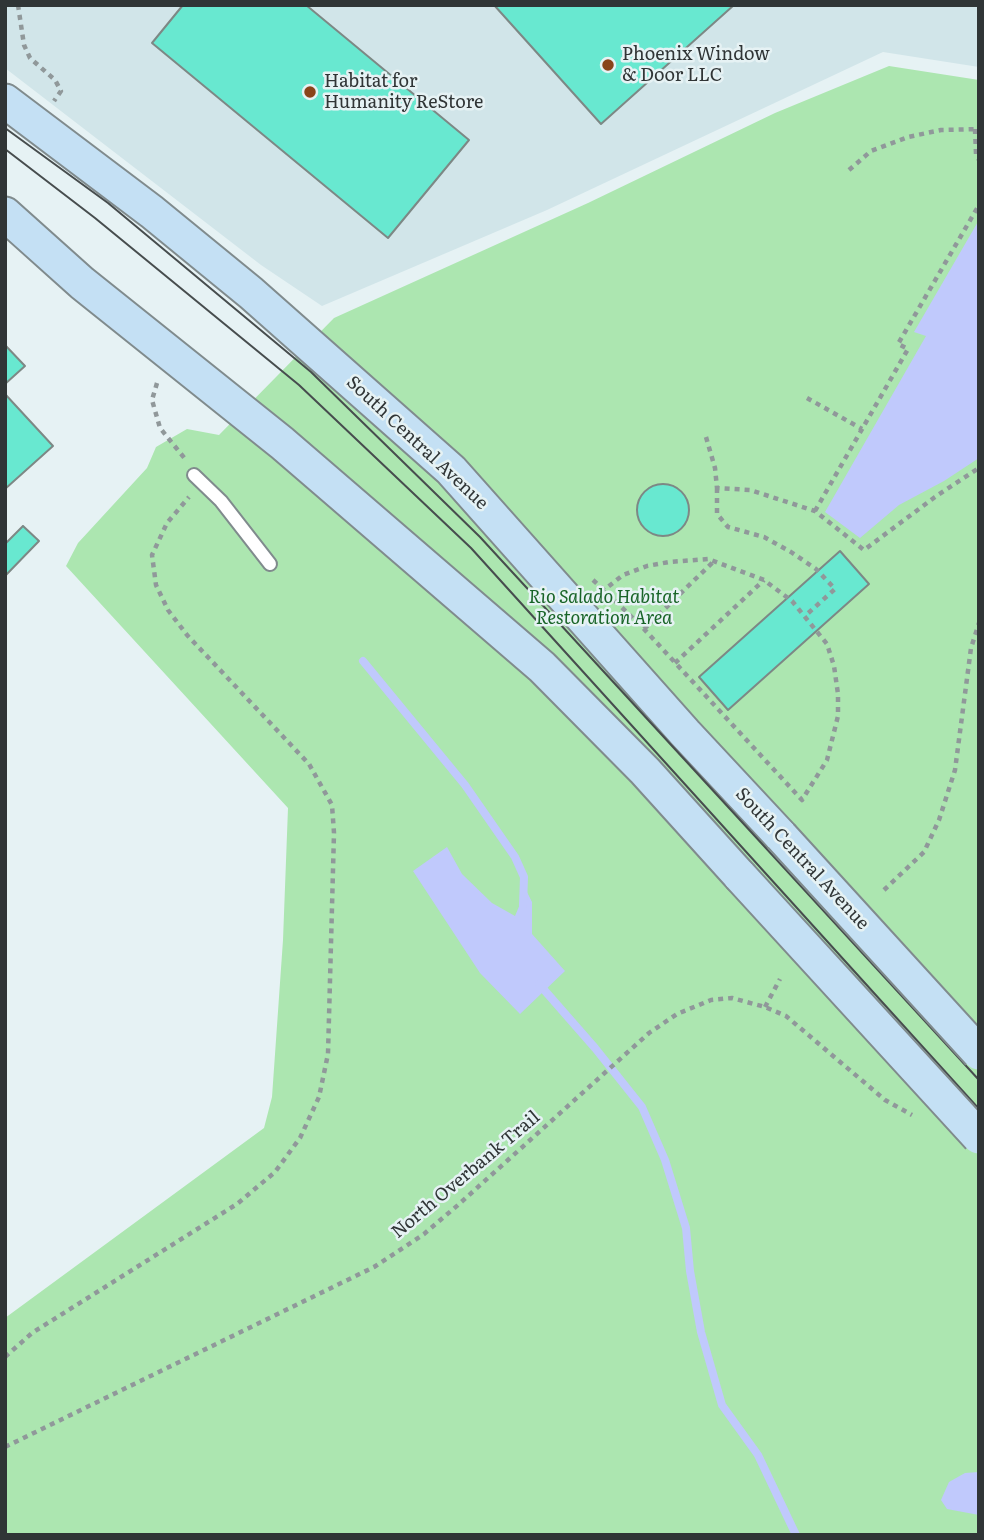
<!DOCTYPE html>
<html>
<head>
<meta charset="utf-8">
<style>
  body { margin:0 }
  #map { position:relative; width:984px; height:1540px; overflow:hidden; background:#e6f2f4; font-family:Literata,serif }
  canvas { display:block }
  .frame { position:absolute; inset:0; border:7px solid #303536; pointer-events:none }
</style>
</head>
<body>
<div id="map">
<canvas width="984" height="1540"></canvas>
<div class="frame"></div>
</div>
<script>
const context = document.querySelector('canvas').getContext('2d');
context.lineJoin = 'round';
function fill(path, color) { context.fillStyle = color; context.fill(path, 'evenodd'); }
const toPath = rows => new Path2D(rows.map(r => 'M' + r).join(''));
function stroke(path, color, width, dash) { context.strokeStyle = color; context.lineWidth = width; context.lineCap = dash ? 'butt' : 'round'; context.setLineDash(dash || []); context.stroke(path); }
function drawText(font, color, halo, rows, align = 'center') {
  context.font = font + ' Literata,serif'; context.lineWidth = 5; context.setLineDash([]); context.textBaseline = 'middle'; context.strokeStyle = halo; context.fillStyle = color; for (const [text, x, y, turn = 0] of rows) {
    context.save(); context.translate(x, y); context.rotate((+turn || 0) * Math.PI / 180); context.textAlign = isNaN(turn) ? turn : align; if (halo) context.strokeText(text, 0, 0); context.fillText(text, 0, 0); context.restore();
  }
}
const built = toPath([
  [5,5,979,5,979,67,883,52,547,210,322,306,261,265,5,68]
]);
const green = toPath([
  [889,66,979,80,979,1535,5,1535,5,1318,264,1128,272,1097,283,940,288,808,66,566,78,543,147,468,156,447,187,429,219,435,334,318,588,203,775,113]
]);
const water = toPath([
  [979,220,979,458,944,481,899,505,860,538,825,512,926,336,914,332],
  [447,847,462,874,492,903,515,916,526,890,532,902,532,934,565,971,520,1014,480,973,413,871],
  [979,1472,979,1515,947,1509,941,1500,949,1482,965,1473]
]);
const stream = toPath([
  [363,661,465,785,515,857,524,877,523,905],
  [539,984,595,1048,642,1107,665,1160,686,1228,690,1271,701,1332,722,1405,758,1455,796,1535]
]);
const building = toPath([
  [183,5,306,5,469,140,388,238,152,43,183,5],
  [494,5,734,5,601,124,494,5],
  [5,345,25,366,5,384,5,345],
  [5,394,53,446,5,489,5,394],
  '637 510a26 26 0 1 1 52 0a26 26 0 1 1-52 0Z',
  [23,526,39,541,5,576,5,544,23,526],
  [840,551,869,584,728,710,699,677,840,551]
]);
const path = toPath([
  [18,5,24,45,30,58,55,80,61,91,54,101],
  [975,129,976,154,979,160],
  [849,170,871,151,908,137,941,130,979,129],
  [157,383,152,400,160,428,186,460],
  [807,398,862,429],
  [706,437,715,468,717,488,750,490,815,511,864,550,935,497,979,468],
  [717,488,717,514,728,527,764,537,791,552,816,569,835,589,805,616],
  [815,511,908,349,898,344,979,205],
  [593,580,604,590,644,629,802,800,827,760,838,716,838,694,834,666,827,644,792,601,764,580,708,559,669,562,647,566,623,575,604,590],
  [644,629,713,562],
  [675,663,764,580],
  [884,890,924,852,939,820,955,770,971,648,979,623],
  [765,1007,780,979],
  [5,1357,32,1333,237,1204,275,1172,300,1138,319,1097,328,1054,334,833,332,805,309,764,187,635,168,610,156,585,152,555,167,523,189,497],
  [5,1447,374,1267,424,1234,458,1205,649,1033,677,1014,711,1000,732,998,765,1007,786,1016,885,1100,912,1115]
]);
const lane = toPath([
  [194,475,221,501,270,564]
]);
const secondary = toPath([
  [5,101,152,212,251,293,451,470,685,733,781,836],
  [5,214,82,283,282,443,542,667,645,771,740,876]
]);
const tram = toPath([
  [5,128,108,203,311,372,480,537,979,1080],
  [5,149,95,218,299,385,471,548,979,1109]
]);
const secondaryBridge = toPath([
  [781,836,979,1053],
  [740,876,979,1137]
]);
const markers = [
  [608,65,7,"#89441a"],
  [310,92,7,"#89441a"]
];
const poiNames = [
  ["Phoenix Window",622,55],
  ["& Door LLC",622,76],
  ["Habitat for",324,82],
  ["Humanity ReStore",324,103]
];
const streetNames = [
  ["South Central Avenue",417,443,43],
  ["South Central Avenue",802,859,47],
  ["North Overbank Trail",466,1175,-40]
];
const parkNames = [
  ["Rio Salado Habitat",604,598],
  ["Restoration Area",604,619]
];
fill(built, '#d1e5e9');
fill(green, '#ace6b0');
fill(water, '#c0c9fc');
stroke(stream, '#c0c9fc', 8);
fill(building, '#68e8d0');
stroke(building, '#7d8885', 2);
stroke(lane, '#808b8d', 16);
stroke(secondary, '#808b8d', 37);
stroke(path, '#90989a', 4.5, [5, 5]);
stroke(lane, '#fff', 12);
stroke(secondary, '#c4e0f4', 33);
stroke(tram, '#474d4e', 2);
stroke(secondaryBridge, '#808b8d', 37, []);
stroke(secondaryBridge, '#c4e0f4', 33);
for (const [x, y, r, color] of markers) { const dot = new Path2D(); dot.arc(x, y, r, 0, 2 * Math.PI); context.fillStyle = color; context.fill(dot); stroke(dot, '#e6f2f4', 2.5); }
drawText('18px', '#303536', '#e6f2f4', poiNames, 'left');
drawText('18px', '#303536', '#e6f2f4', streetNames);
drawText('italic 18px', '#186427', '#e6f2f4', parkNames);
</script>
</body>
</html>
